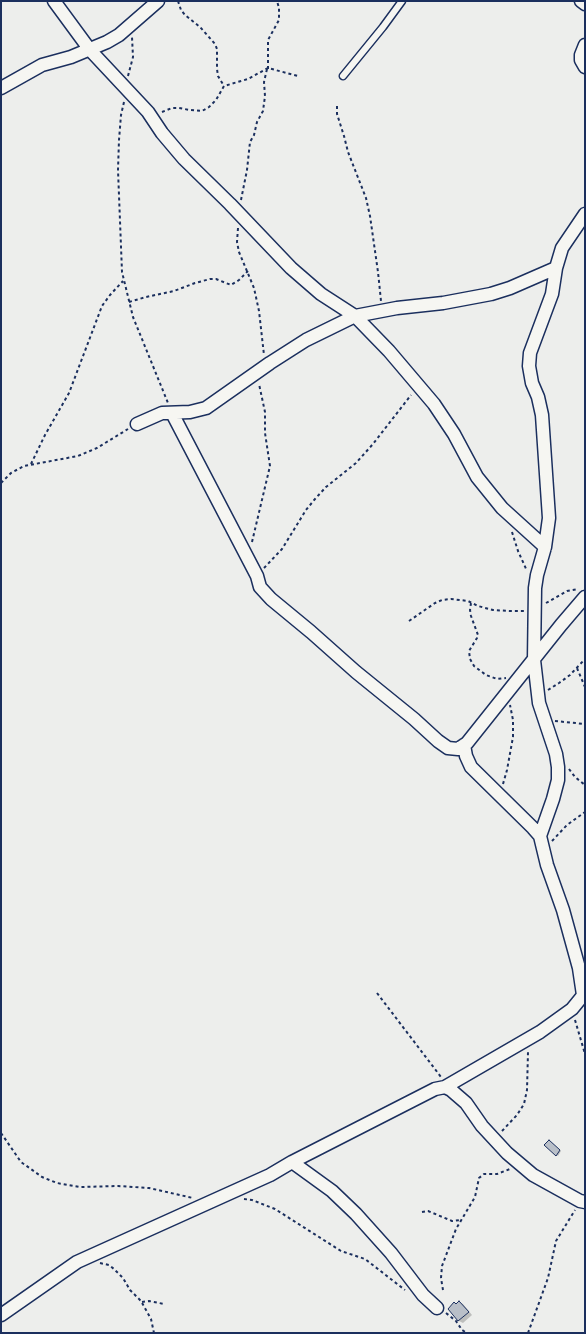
<!DOCTYPE html>
<html>
<head>
<meta charset="utf-8">
<style>
  body { margin:0 }
  #map { position:relative; width:586px; height:1334px; overflow:hidden; background:#edeeec; font-family:Mali,sans-serif }
  canvas { display:block }
  .frame { position:absolute; inset:0; border:2px solid #1b2f5e; pointer-events:none }
</style>
</head>
<body>
<div id="map">
<canvas width="586" height="1334"></canvas>
<div class="frame"></div>
</div>
<script>
const context = document.querySelector('canvas').getContext('2d');
context.lineJoin = 'round';
function fill(path, color) { context.fillStyle = color; context.fill(path, 'evenodd'); }
const toPath = rows => new Path2D(rows.map(r => 'M' + r).join(''));
function stroke(path, color, width, dash) { context.strokeStyle = color; context.lineWidth = width; context.lineCap = dash ? 'butt' : 'round'; context.setLineDash(dash || []); context.stroke(path); }
const shadow = toPath([
  [551,1142,561,1151,558,1156,557,1155],
  [459,1302,463,1304,472,1315,463,1323,459,1321,450,1309]
]);
const building = toPath([
  [549,1140,560,1150,556,1156,544,1145,549,1140],
  [459,1301,469,1312,458,1321,448,1309,454,1302,456,1304,459,1301]
]);
const path = toPath([
  [178,1,181,10,185,15,200,27,215,44,217,49,217,69,218,76,224,86],
  [268,69,268,40,279,20,279,8,277,1],
  [128,76,133,57,132,37],
  [124,102,121,115,119,140,118,170,122,272,133,317,168,403],
  [337,106,337,114,344,136,348,152,366,198,370,216,378,272,381,301],
  [162,112,172,108,179,108,190,110,202,111,209,107,216,100,224,86,248,79,268,68,298,76],
  [241,200,247,170,250,142,254,135,257,122,263,111,265,96,264,82,267,69],
  [238,228,237,242,239,252,254,288,259,311,264,355],
  [129,302,146,297,174,291,195,283,210,279,216,279,231,285,239,280,248,271],
  [31,464,45,435,69,393,102,306,110,295,123,281],
  [1,483,11,473,24,466,78,456,97,448,128,429],
  [512,532,518,551,527,571],
  [252,542,270,466,265,433,265,412,259,384],
  [264,568,282,549,306,510,315,499,326,487,356,463,373,444,411,395],
  [471,603,470,610,471,616,478,635,477,638,469,651,470,659,474,666,486,675,497,679,506,678],
  [546,603,567,591,578,589],
  [409,621,435,603,442,600,451,599,468,601,478,606,493,610,509,611,524,611],
  [577,668,585,687],
  [548,690,559,683,570,675,585,659],
  [555,721,585,724],
  [569,769,575,777,585,785],
  [503,784,507,770,513,737,513,720,510,705],
  [552,841,567,825,585,812],
  [377,993,441,1077],
  [575,1020,585,1054],
  [502,1131,517,1115,524,1104,527,1090,528,1052],
  [1,1133,21,1162,42,1177,57,1183,80,1187,118,1186,149,1188,193,1198],
  [244,1199,252,1200,275,1209,341,1251,365,1259,405,1290],
  [422,1212,428,1211,452,1221,461,1220],
  [100,1263,109,1265,114,1269,123,1278,130,1290,141,1301,151,1319,154,1333],
  [443,1290,441,1278,442,1266,456,1229,475,1197,479,1178,484,1174,497,1174,510,1169],
  [142,1302,149,1301,164,1304],
  [446,1313,456,1321,462,1330,467,1333],
  [528,1333,548,1278,556,1241,575,1210]
]);
const lane = toPath([
  [343,76,383,27,402,1]
]);
const street = toPath([
  [54,1,90,50,148,112,162,133,184,159,230,204,291,268,321,294,355,316,389,351,434,404,454,434,477,477,502,508,545,547],
  [581,1,585,4],
  [585,45,581,55,581,60,585,67],
  [1,88,42,65,71,57,107,42,119,35,158,1],
  [172,413,257,576,260,587,271,599,311,632,356,672,414,719,438,741,448,748,458,749,467,743,561,625,585,597],
  [137,424,162,413,190,412,206,408,270,363,306,340,355,316,397,308,443,303,491,294,510,288,556,268],
  [464,745,466,756,471,767,533,828,540,836,547,865,563,910,579,968,583,995],
  [540,836,553,799,558,780,558,767,556,754,539,703,534,660,535,588,537,575,545,547,549,518,542,415,538,397,532,383,529,366,530,353,552,294,556,268,562,248,585,214],
  [445,1087,540,1032,572,1009,585,993],
  [292,1162,332,1191,356,1214,391,1253,423,1295,437,1308],
  [1,1315,77,1262,270,1175,292,1162,435,1089,445,1087,451,1090,466,1103,482,1126,507,1153,533,1175,580,1201,585,1202]
]);
fill(shadow, '#0003');
fill(building, '#b9bfc8');
stroke(building, '#1b2f5e', 1);
stroke(lane, '#1b2f5e', 9);
stroke(street, '#1b2f5e', 15);
stroke(path, '#1b2f5e', 2, [3, 3]);
stroke(lane, '#f6f6f2', 6);
stroke(street, '#f6f6f2', 12);
</script>
</body>
</html>
